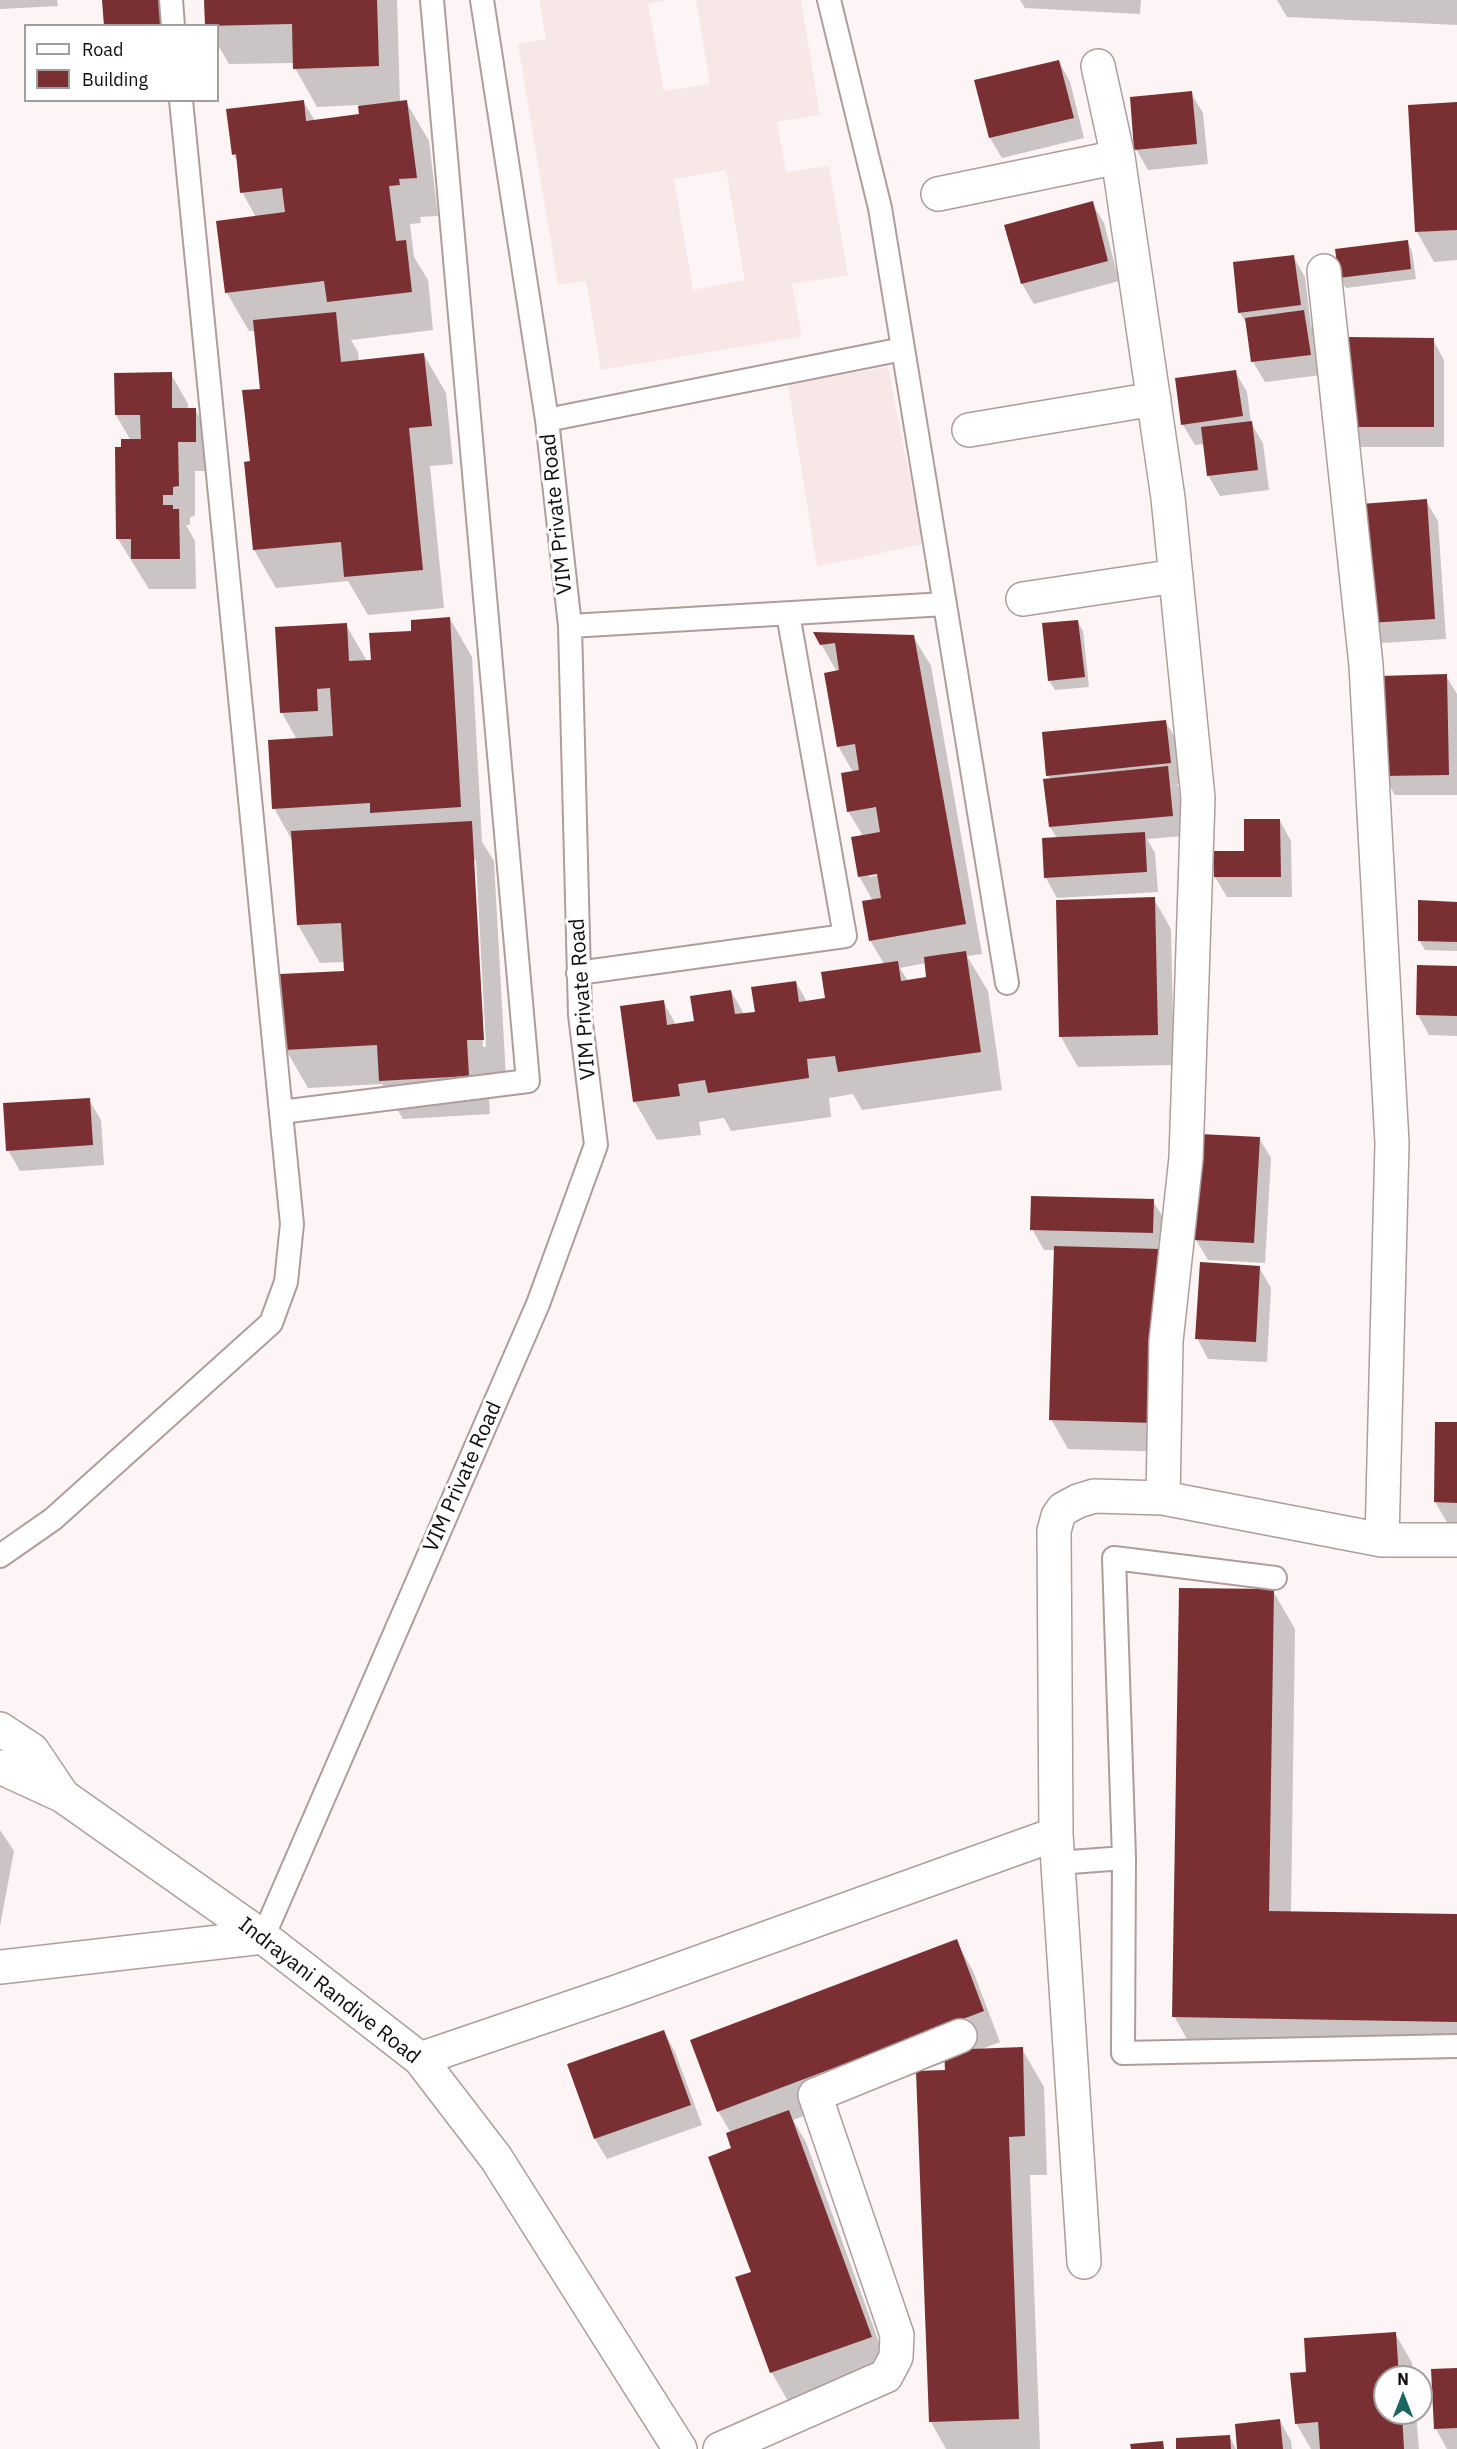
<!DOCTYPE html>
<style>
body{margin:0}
#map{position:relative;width:1457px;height:2449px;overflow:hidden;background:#fdf5f5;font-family:"IBM Plex Sans",sans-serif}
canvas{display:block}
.legend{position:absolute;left:24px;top:24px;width:195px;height:78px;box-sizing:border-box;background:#fff;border:2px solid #a09e9e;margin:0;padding:8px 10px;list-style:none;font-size:18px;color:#120c0c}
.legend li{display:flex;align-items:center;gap:12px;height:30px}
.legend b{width:30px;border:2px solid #a09e9e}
.north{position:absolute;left:1373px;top:2365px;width:60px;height:60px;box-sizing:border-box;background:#fff;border:2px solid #a09e9e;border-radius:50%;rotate:0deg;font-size:16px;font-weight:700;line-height:24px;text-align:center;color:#120c0c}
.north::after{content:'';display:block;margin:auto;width:21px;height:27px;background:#1a655e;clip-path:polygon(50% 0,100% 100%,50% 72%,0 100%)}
</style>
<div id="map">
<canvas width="1457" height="2449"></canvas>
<ul class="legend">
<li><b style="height:8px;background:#fff"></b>Road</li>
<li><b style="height:16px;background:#7a2f32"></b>Building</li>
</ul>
<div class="north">N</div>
</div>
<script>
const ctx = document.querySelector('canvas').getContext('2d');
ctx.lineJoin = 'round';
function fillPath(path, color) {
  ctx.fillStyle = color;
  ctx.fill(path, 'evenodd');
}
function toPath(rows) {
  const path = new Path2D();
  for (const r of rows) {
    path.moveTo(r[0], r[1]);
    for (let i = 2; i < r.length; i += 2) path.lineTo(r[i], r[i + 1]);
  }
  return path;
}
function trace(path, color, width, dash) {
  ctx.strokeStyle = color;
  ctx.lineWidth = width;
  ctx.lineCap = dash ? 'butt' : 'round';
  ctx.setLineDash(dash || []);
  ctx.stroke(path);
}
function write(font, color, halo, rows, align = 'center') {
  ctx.font = font + ' "IBM Plex Sans",sans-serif';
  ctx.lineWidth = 6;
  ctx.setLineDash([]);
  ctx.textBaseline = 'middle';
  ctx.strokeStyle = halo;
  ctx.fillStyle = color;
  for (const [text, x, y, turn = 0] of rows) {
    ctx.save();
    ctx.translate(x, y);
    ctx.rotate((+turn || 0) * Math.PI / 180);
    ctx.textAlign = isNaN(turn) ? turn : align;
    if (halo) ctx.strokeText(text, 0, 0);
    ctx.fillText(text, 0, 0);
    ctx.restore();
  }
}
fillPath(toPath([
 [539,0,668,0,648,4,664,91,710,84,696,0,801,0,820,115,777,122,786,172,829,166,848,275,792,284,802,337,601,370,586,281,558,285,518,44,546,39],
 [726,170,745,280,693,290,674,179],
 [888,367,923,544,817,567,788,384]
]), '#f7e7e7');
fillPath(toPath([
 [0,0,57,0,58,6,0,9],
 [206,0,397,0,400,103,406,102,429,141,438,216,420,217,421,223,410,224,414,257,428,280,433,330,351,340,358,352,359,361,424,355,446,393,453,464,430,466,444,608,368,615,348,581,276,588,254,550,251,463,261,390,255,331,249,331,227,293,218,222,256,217,242,192,239,164,233,154,303,101,315,121,360,115,359,105,317,107,295,68,294,63,229,64,218,45,218,26],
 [1020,0,1141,0,1140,14,1025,8],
 [1277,0,1457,0,1457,25,1287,17],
 [1059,61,1070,82,1084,138,1002,158,990,138],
 [1191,93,1203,113,1208,164,1148,170,1136,149],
 [1457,103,1457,260,1434,262,1417,232],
 [1092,203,1104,223,1119,281,1034,304,1022,284,1006,226],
 [1407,241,1412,251,1416,279,1346,288,1340,278],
 [1293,256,1305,277,1311,326,1315,332,1321,375,1265,382,1253,362,1248,326,1240,313],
 [1433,340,1444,360,1444,447,1361,447,1349,426],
 [1235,371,1247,392,1251,423,1263,443,1269,490,1220,496,1208,475,1204,444,1195,445,1183,425],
 [171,374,188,404,188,409,195,409,212,439,212,471,195,471,195,516,190,517,190,525,186,525,195,541,196,589,149,589,118,539,123,449,131,441,116,415],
 [1426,501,1438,521,1446,639,1382,643,1370,623],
 [450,619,472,657,482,842,494,861,506,1078,488,1079,490,1114,403,1119,382,1084,308,1088,286,1050,346,972,345,962,320,963,298,925,293,842,274,808,297,740,282,713,277,629,346,625,367,661,373,661,413,632],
 [473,860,476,860,486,1047,483,1047],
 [1077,621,1083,631,1089,687,1055,690,1049,680],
 [815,633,913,636,931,666,982,954,967,956,988,991,1002,1090,862,1110,853,1094,829,1098,831,1117,731,1131,724,1118,699,1122,701,1135,657,1140,635,1102,621,1007,663,1001,676,1025,696,1022,731,991,744,1014,756,1013,796,982,807,1002,826,999,884,964,870,940,873,901,859,876,863,836,848,811,853,772,838,746,837,672],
 [869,874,884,874,869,877],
 [926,963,928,978,908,981,900,968],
 [1446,676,1457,694,1457,795,1395,795,1383,775],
 [1165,721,1177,741,1181,784,1177,784,1179,788,1184,836,1147,839,1155,853,1158,892,1057,898,1046,878,1044,839,1057,838,1050,827,1050,779,1048,775],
 [1280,821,1291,841,1292,897,1227,897,1215,877,1246,853],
 [1154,899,1171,929,1174,1065,1078,1067,1061,1037,1057,902],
 [1457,903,1457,951,1425,950,1419,940],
 [1418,967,1457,968,1457,1036,1429,1035,1418,1015],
 [89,1100,101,1120,104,1165,20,1171,8,1150],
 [1259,1138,1271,1158,1265,1263,1208,1260,1196,1240],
 [1153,1201,1165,1221,1172,1452,1068,1449,1051,1419,1055,1250,1044,1250,1032,1229],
 [1259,1267,1271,1288,1267,1362,1208,1359,1197,1338],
 [1457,1424,1457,1522,1447,1522,1435,1502],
 [1273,1591,1295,1629,1291,1913,1457,1916,1457,2059,1196,2055,1174,2016],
 [0,1830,14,1851,0,1926],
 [956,1941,973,1971,1000,2042,979,2050,1022,2049,1044,2087,1047,2175,1030,2175,1040,2449,946,2449,931,2422,918,2073,793,2120,806,2142,888,2367,789,2403,772,2373,737,2278,753,2273,731,2133,718,2111,692,2041],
 [946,2062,946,2072,919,2072],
 [664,2031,675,2052,702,2125,607,2159,595,2139,569,2065],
 [1395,2333,1412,2363,1413,2377,1385,2377,1385,2413,1416,2413,1419,2449,1311,2449,1296,2423,1308,2374],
 [1457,2370,1457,2449,1447,2449,1436,2429],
 [1280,2421,1291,2441,1292,2449,1239,2449],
 [1229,2436,1236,2449,1178,2449]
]), '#0003');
fillPath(toPath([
 [102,0,161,0,162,26,104,26],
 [204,0,377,0,379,66,293,69,292,24,205,26],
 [1059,60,1074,118,989,138,974,80],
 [1192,91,1197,144,1134,150,1130,97],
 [304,100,306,121,359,114,358,106,407,100,417,178,399,179,400,185,389,186,396,241,406,240,412,292,327,302,324,281,225,293,216,221,285,212,282,188,240,193,236,154,232,155,226,109],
 [1457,102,1457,230,1415,232,1408,105],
 [1093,201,1108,261,1021,284,1004,225],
 [1408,240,1411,269,1339,278,1335,249],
 [1294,255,1301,305,1238,313,1233,262],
 [1304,310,1311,355,1251,362,1245,318],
 [336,312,341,362,424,353,432,426,409,428,423,570,344,577,341,542,253,550,244,462,250,461,242,390,260,389,253,320],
 [1348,337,1434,338,1434,427,1348,427],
 [1236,370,1243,416,1181,425,1175,378],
 [172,372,172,408,196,408,196,442,178,442,179,486,173,487,173,495,163,495,163,505,173,505,173,509,179,509,180,559,131,559,131,539,116,539,115,447,121,447,121,439,141,439,140,415,115,415,114,373],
 [1252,421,1258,470,1207,476,1201,427],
 [1427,499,1435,619,1368,623,1361,504],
 [450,617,461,807,370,813,370,803,272,809,268,740,333,736,330,688,317,689,318,711,280,713,275,627,347,623,349,661,371,660,369,633,411,631,411,620],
 [1078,620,1085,677,1048,681,1042,623],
 [813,632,914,635,966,924,869,941,862,901,881,898,877,874,858,877,851,837,880,832,876,807,847,812,841,773,859,770,855,744,837,747,824,673,839,670,835,643,820,645],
 [1447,674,1449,775,1381,776,1380,676],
 [1166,720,1171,763,1046,776,1042,732],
 [1168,766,1173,816,1049,827,1043,779],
 [1244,819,1280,819,1281,877,1214,877,1213,851,1244,851],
 [472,821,484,1040,467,1040,469,1076,379,1081,377,1045,284,1050,280,974,344,971,341,923,297,925,291,831],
 [1145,832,1147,872,1044,878,1042,838],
 [1155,897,1158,1035,1059,1037,1056,900],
 [1418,900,1457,902,1457,942,1418,941],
 [966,951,981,1052,838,1072,835,1056,807,1059,809,1078,708,1093,705,1080,678,1084,680,1096,633,1102,620,1006,664,1000,667,1025,694,1021,690,996,731,990,735,1014,755,1012,751,987,796,981,799,1002,825,998,821,972,898,961,901,981,926,977,924,957],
 [1417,965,1457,966,1457,1016,1416,1015],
 [90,1098,93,1145,6,1151,3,1103],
 [1200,1134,1260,1137,1254,1243,1194,1240],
 [1031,1196,1154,1199,1153,1233,1030,1230],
 [1054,1246,1160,1249,1155,1423,1049,1420],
 [1200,1262,1260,1266,1256,1342,1195,1339],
 [1435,1422,1457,1422,1457,1503,1434,1502],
 [1179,1588,1274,1589,1269,1911,1457,1914,1457,2022,1172,2017],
 [957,1939,984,2011,717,2112,690,2040],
 [664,2030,691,2105,594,2139,567,2064],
 [1023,2047,1025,2136,1009,2137,1019,2419,929,2422,916,2071,945,2070,944,2050],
 [789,2110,872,2337,770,2373,735,2277,751,2272,708,2157,731,2148,726,2133],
 [1396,2332,1399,2377,1385,2377,1385,2413,1402,2413,1404,2449,1320,2449,1318,2422,1295,2424,1290,2373,1306,2372,1304,2338],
 [1457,2368,1457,2428,1434,2429,1431,2369],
 [1280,2419,1283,2449,1237,2449,1235,2424],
 [1230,2435,1231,2449,1176,2449,1176,2438],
 [1163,2441,1164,2449,1131,2449,1130,2444]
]), '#7a2f32');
const lane = toPath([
 [171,0,173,26],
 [829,0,880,208,1007,983],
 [547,420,903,349],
 [570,626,945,604],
 [578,973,845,936,788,614],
 [281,1112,528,1081,432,0],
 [0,1556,53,1519,271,1323,286,1282,292,1224,181,100],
 [1124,1858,1114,1558,1275,1578],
 [1057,1863,1124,1858,1123,2053,1457,2046],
 [263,1937,538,1304,596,1145,580,1015,570,626,547,420,482,0]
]);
const street = toPath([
 [1098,66,1118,157,1168,498,1198,798,1186,1158,1166,1341,1163,1498,1382,1540,1457,1540],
 [938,194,1118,157],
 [1324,271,1366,665,1392,1143,1382,1540],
 [969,430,1154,399],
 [1023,599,1176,576],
 [1056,1834,1084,2262],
 [420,2059,619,1991,1056,1834,1054,1531,1058,1516,1063,1509,1078,1501,1094,1496,1163,1498],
 [720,2449,886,2376,896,2357,897,2335,815,2095,960,2036]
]);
const secondary = toPath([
 [0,1729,32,1750,63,1796],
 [0,1767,63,1796,263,1937,420,2059,496,2158,680,2449],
 [0,1967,263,1937]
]);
trace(lane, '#ae9d9c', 26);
trace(street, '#ae9d9c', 36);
trace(secondary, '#ae9d9c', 36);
trace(lane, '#fff', 22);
trace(street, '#fff', 33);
trace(secondary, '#fff', 33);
write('21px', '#120c0c', '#fff', [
 ["VIM Private Road",557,514,-96],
 ["VIM Private Road",583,999,-94],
 ["VIM Private Road",463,1477,-66],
 ["Indrayani Randive Road",329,1991,38]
]);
</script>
